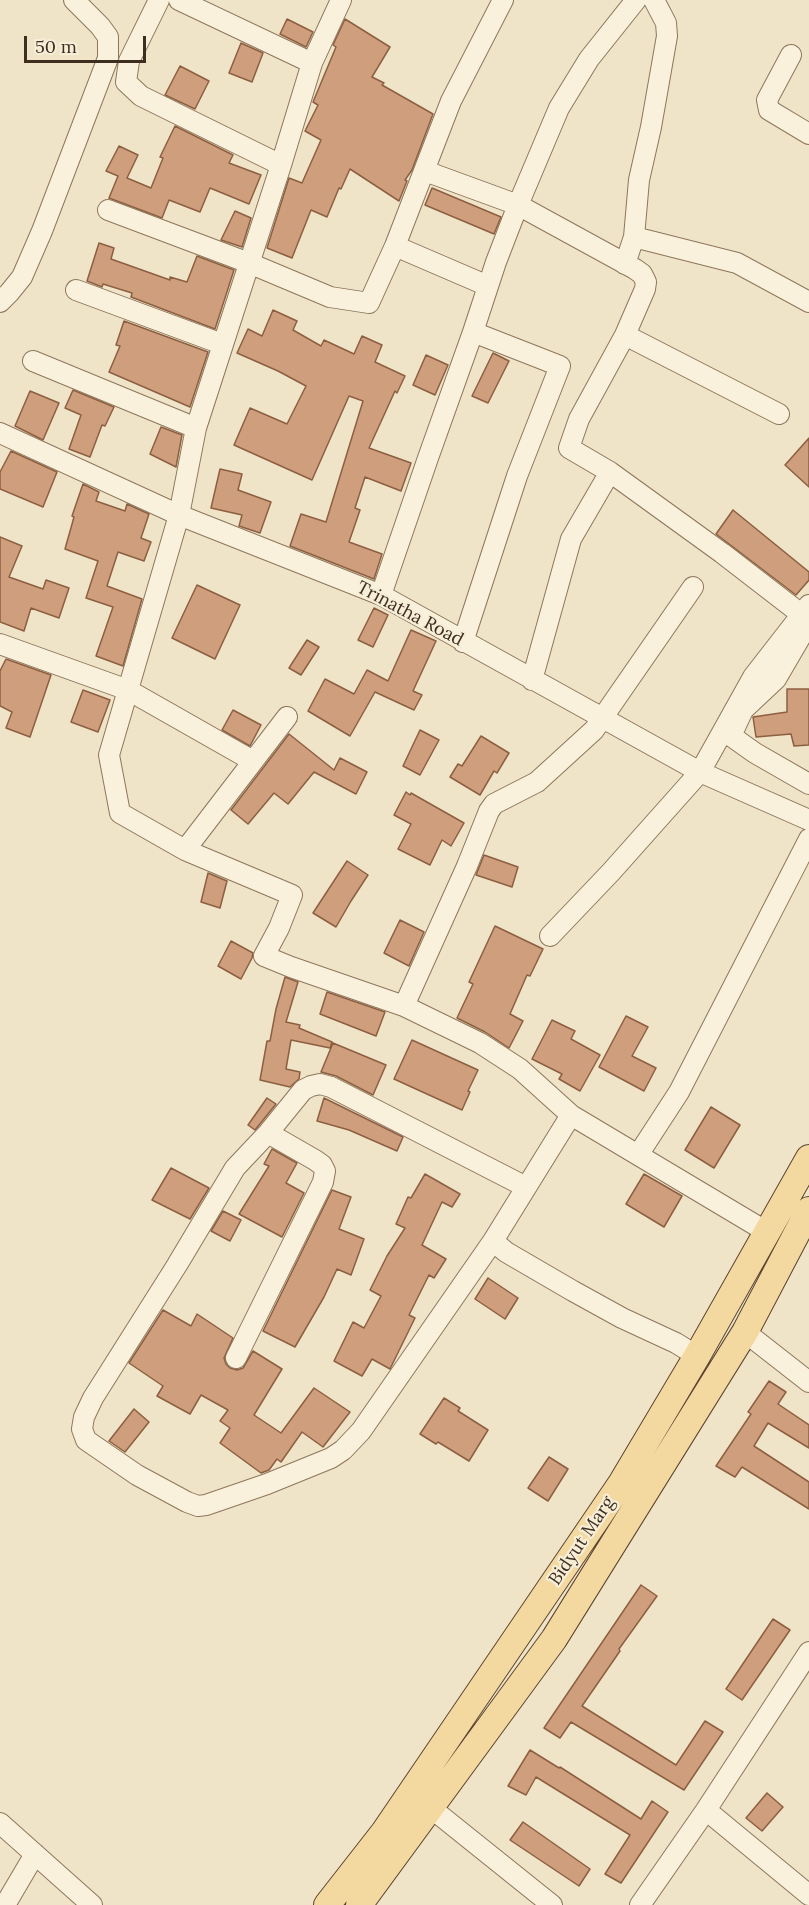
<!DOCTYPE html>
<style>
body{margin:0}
#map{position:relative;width:809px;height:1905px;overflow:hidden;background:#f0e4c8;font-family:Lora,serif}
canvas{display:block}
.scale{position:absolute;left:24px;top:36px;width:122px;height:27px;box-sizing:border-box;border:3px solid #3d2e20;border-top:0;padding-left:8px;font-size:18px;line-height:21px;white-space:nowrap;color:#3d2e20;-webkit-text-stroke:4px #f7eed8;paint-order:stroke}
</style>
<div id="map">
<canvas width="809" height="1905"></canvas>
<div class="scale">50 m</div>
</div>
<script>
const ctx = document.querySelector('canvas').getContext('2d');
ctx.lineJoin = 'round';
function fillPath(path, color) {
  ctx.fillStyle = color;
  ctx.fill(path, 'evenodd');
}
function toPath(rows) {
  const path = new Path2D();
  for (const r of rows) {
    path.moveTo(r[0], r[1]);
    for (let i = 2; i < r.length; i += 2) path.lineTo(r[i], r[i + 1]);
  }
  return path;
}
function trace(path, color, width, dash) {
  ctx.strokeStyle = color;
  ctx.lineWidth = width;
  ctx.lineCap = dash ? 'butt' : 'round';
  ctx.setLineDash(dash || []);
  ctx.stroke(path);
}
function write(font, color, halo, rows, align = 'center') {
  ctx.font = font + ' Lora,serif';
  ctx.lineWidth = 4.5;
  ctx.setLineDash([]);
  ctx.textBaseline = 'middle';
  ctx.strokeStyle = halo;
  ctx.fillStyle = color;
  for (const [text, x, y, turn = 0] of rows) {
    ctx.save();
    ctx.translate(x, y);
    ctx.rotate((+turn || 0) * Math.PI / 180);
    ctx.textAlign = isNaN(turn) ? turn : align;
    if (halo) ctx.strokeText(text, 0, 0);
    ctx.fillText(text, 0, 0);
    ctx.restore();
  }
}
const building = toPath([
 [287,19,313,32,306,47,280,34,287,19],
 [345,19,390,47,372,77,384,83,382,85,433,114,412,170,405,180,407,181,399,201,350,169,341,189,339,188,327,217,311,210,292,258,267,248,289,178,302,183,321,140,305,131,318,105,313,102,336,47,333,45,345,19],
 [241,43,263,53,252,82,229,73,241,43],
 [180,66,209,81,195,109,165,95,180,66],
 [175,126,233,155,229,163,261,175,249,204,210,188,200,212,169,200,162,218,109,198,118,176,106,171,119,146,138,155,127,178,151,188,163,158,160,157,175,126],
 [432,188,501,217,494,234,425,205,432,188],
 [235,211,251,218,242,247,221,240,235,211],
 [99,243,114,248,111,259,170,280,170,277,187,282,197,256,234,270,215,329,131,297,132,293,103,284,102,287,87,281,99,243],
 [273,310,297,321,293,330,321,346,324,340,354,354,362,336,382,345,375,362,405,376,397,393,395,391,369,448,411,463,401,491,365,477,355,508,360,510,349,542,382,554,374,579,290,546,301,514,326,522,363,401,349,396,312,480,234,445,250,408,287,424,306,386,278,371,237,353,248,329,262,336,273,310],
 [124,321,208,352,190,407,109,372,120,346,116,345,124,321],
 [493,353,509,361,488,403,472,396,493,353],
 [426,355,448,365,435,395,413,385,426,355],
 [73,390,114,407,105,426,102,425,90,457,69,449,81,415,65,408,73,390],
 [30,391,59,403,43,440,15,426,30,391],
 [161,427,182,435,176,467,150,454,161,427],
 [809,438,809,487,785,465,809,438],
 [11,451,57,472,43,507,0,489,0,472,11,451],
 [220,469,242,474,238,490,271,502,260,533,239,526,242,515,211,508,220,469],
 [83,484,99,492,96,501,125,511,127,504,149,514,141,538,151,542,144,561,118,552,107,586,142,599,123,666,96,656,113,607,86,598,98,561,65,549,74,517,72,516,83,484],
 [733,510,809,572,809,580,796,595,716,534,733,510],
 [0,537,22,546,9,577,43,589,46,580,69,588,59,618,31,608,24,631,0,622,0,537],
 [197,585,240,605,215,659,172,638,197,585],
 [374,608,388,615,373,647,358,640,374,608],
 [411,630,436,641,413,691,422,695,414,710,375,692,350,736,308,711,325,679,354,694,367,670,388,681,411,630],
 [307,640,319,647,301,675,289,668,307,640],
 [6,659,51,675,30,737,6,728,12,712,0,706,0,671,6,659],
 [787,689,809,689,809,745,794,746,791,734,756,737,753,717,787,712,787,689],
 [83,690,110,700,98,732,71,722,83,690],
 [233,710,261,725,250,746,222,730,233,710],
 [420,730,439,740,420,775,403,766,420,730],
 [289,734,334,770,340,758,367,772,356,794,314,772,288,804,274,793,248,824,231,810,289,734],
 [481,736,509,753,497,773,494,771,480,795,450,777,458,764,462,766,481,736],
 [406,792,410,795,411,793,464,823,451,846,442,840,430,865,398,849,411,824,394,815,406,792],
 [484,855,518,867,512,887,476,875,484,855],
 [347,861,368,875,351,901,336,927,313,913,347,861],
 [208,873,227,881,220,908,201,902,208,873],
 [400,920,424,932,409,966,384,953,400,920],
 [495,926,543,949,530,976,527,975,510,1014,523,1021,509,1048,485,1032,457,1018,473,984,469,982,495,926],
 [231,941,253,953,252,958,241,979,218,966,231,941],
 [285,977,298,982,286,1022,300,1025,299,1028,332,1042,330,1048,291,1040,286,1069,300,1072,299,1079,290,1087,260,1080,267,1041,270,1041,276,1009,285,977],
 [327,992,385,1012,376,1036,320,1014,327,992],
 [626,1016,648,1027,632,1056,656,1068,644,1091,599,1067,626,1016],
 [552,1020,575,1031,571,1039,600,1055,580,1091,559,1079,562,1074,532,1059,552,1020],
 [412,1040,478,1070,468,1091,470,1092,462,1110,394,1079,412,1040],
 [333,1043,386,1065,373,1095,336,1076,321,1072,333,1043],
 [267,1098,276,1104,255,1130,248,1125,267,1098],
 [324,1098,403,1137,397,1151,349,1130,317,1121,324,1098],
 [711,1107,740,1125,714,1168,685,1150,711,1107],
 [272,1149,297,1163,286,1183,304,1193,282,1237,239,1214,269,1166,264,1164,272,1149],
 [171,1168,209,1188,190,1219,152,1200,171,1168],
 [425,1174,460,1194,452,1207,442,1202,422,1245,446,1259,434,1278,429,1275,409,1315,415,1318,390,1369,372,1359,362,1376,334,1361,353,1322,364,1328,381,1296,370,1290,387,1256,405,1228,396,1224,408,1197,411,1198,425,1174],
 [644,1174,682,1196,664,1227,626,1204,644,1174],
 [332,1190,351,1197,339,1229,364,1239,351,1275,337,1269,324,1297,295,1347,263,1331,332,1190],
 [223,1211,241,1220,230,1241,211,1231,223,1211],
 [488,1278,518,1298,505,1319,475,1299,488,1278],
 [163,1310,191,1326,197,1314,233,1338,224,1358,226,1364,230,1368,237,1370,243,1368,253,1351,282,1369,254,1415,281,1433,314,1388,350,1412,323,1447,302,1432,281,1462,277,1459,269,1470,261,1473,220,1443,230,1428,220,1421,228,1410,201,1395,190,1414,157,1396,163,1386,129,1363,163,1310],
 [769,1381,786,1392,778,1404,809,1425,809,1448,768,1423,754,1446,809,1482,809,1509,742,1467,735,1477,716,1466,751,1414,748,1412,769,1381],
 [444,1398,460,1408,458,1411,488,1430,469,1461,438,1442,436,1444,420,1434,444,1398],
 [134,1409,149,1422,125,1452,109,1441,134,1409],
 [549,1457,568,1469,548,1501,528,1488,549,1457],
 [641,1585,657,1596,619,1649,620,1651,582,1706,676,1765,705,1721,723,1732,684,1790,571,1722,560,1738,544,1728,641,1585],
 [773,1619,790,1630,742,1700,726,1689,773,1619],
 [530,1750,559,1768,560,1767,641,1819,652,1801,668,1812,621,1883,605,1874,630,1835,536,1777,526,1795,508,1786,530,1750],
 [767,1793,783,1807,762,1831,746,1818,767,1793],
 [523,1822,590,1869,579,1886,510,1840,523,1822]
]);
fillPath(building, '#cf9f7d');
trace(building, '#8d5f41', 1.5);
const minor = toPath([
 [159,0,129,61,126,82,141,96,281,165],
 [179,0,312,63,281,165,196,428,179,515,109,755,120,813,185,850,292,895,279,928,264,956,291,967,404,1006,480,1043,520,1069,571,1115,638,1155],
 [791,55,767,100,769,110,809,134],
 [312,63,341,0],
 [425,171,518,205,635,269,642,274,646,282,645,289,625,335,579,419,569,448,610,472,571,539,532,680],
 [108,210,249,263,330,297,369,303,395,246,488,286],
 [634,237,737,263,809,302],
 [395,246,451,101,503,0],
 [625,264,634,237,639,180,651,127,667,36,666,23,654,0],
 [76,290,222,344],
 [0,302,9,293,22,277,42,231,108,58,108,37,100,26,74,0],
 [625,335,779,414],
 [33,361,196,428],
 [0,433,179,515,381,595,700,772,809,820],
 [610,472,722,553,801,614],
 [381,595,428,458,473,332],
 [809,626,801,636,776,679,743,710,731,736,755,753,809,784],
 [463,642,517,476,560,366,473,332,496,262,518,205,559,108,589,59,636,0],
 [0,644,128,690,253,761],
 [185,850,287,717],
 [550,936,611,872,700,772,753,677,809,605],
 [404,1006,467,866,489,811,494,804,537,782,594,730,693,587],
 [571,1115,493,1241,506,1252,573,1291,622,1318,676,1343,697,1356],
 [767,1232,638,1155,679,1092,809,839],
 [493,1241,361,1431,343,1450,331,1458,267,1484,206,1505,198,1506,187,1502,137,1475,86,1440,82,1429,84,1417,93,1398,177,1265,235,1168,268,1133,303,1090,311,1086,320,1084,331,1087,526,1187],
 [745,1332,809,1382],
 [236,1358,323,1182,325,1171,322,1165,315,1160,268,1133],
 [431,1808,552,1905],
 [706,1810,809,1895],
 [0,1823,92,1905],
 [5,1905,35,1854],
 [640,1905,706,1810,809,1652]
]);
const major = toPath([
 [327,1905,384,1832,622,1482,697,1356,809,1158],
 [359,1905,554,1639,745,1332,809,1210]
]);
trace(minor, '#8d765c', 22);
trace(major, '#5b4430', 28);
trace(minor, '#faf1dc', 20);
trace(major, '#f3d9a0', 26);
write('18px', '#3d2e20', '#f7eed8', [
 ["Trinatha Road",410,614,28],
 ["Bidyut Marg",582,1541,-56]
]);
</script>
